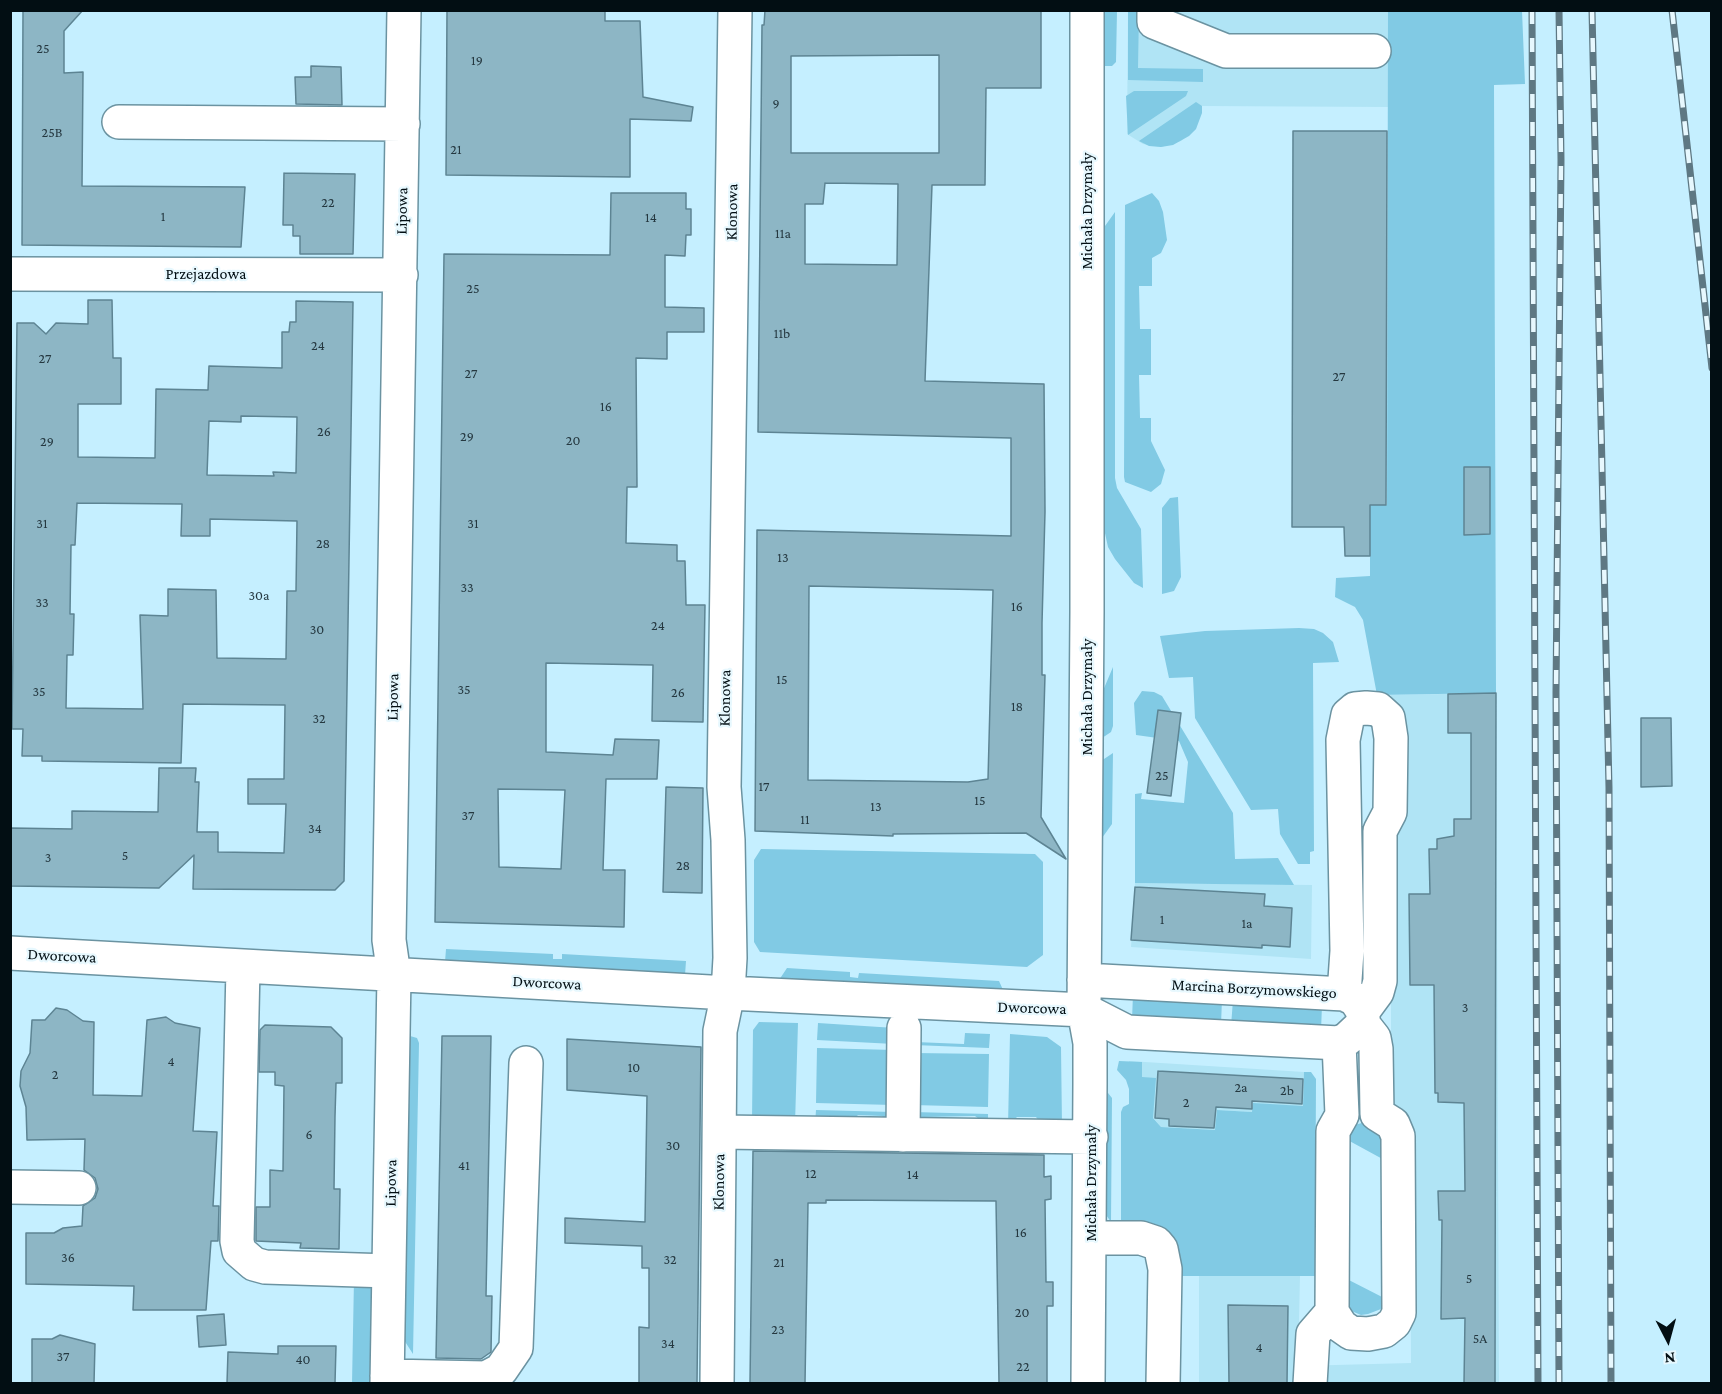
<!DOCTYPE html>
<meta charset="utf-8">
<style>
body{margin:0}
#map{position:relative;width:1722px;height:1394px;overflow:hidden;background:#c5efff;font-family:"Crimson Pro",serif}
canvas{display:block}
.frame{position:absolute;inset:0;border:12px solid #020e13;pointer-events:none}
.north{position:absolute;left:1638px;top:1310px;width:60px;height:60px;-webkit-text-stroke:4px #e7f8fe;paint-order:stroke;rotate:174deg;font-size:16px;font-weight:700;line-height:24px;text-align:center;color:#020e13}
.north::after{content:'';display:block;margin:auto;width:21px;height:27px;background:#020e13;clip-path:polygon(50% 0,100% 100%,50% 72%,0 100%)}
</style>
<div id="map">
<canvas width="1722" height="1394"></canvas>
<div class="frame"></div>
<div class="north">N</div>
</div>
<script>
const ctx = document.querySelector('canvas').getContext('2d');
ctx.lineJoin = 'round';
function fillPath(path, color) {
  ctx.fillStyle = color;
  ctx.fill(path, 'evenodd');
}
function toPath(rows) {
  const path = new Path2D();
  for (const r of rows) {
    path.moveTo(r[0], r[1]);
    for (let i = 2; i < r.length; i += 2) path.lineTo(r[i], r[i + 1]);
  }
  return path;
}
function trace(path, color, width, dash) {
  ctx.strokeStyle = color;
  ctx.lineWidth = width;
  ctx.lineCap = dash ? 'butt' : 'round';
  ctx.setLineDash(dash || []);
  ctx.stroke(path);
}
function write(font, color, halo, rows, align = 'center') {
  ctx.font = font + ' "Crimson Pro",serif';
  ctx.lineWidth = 4.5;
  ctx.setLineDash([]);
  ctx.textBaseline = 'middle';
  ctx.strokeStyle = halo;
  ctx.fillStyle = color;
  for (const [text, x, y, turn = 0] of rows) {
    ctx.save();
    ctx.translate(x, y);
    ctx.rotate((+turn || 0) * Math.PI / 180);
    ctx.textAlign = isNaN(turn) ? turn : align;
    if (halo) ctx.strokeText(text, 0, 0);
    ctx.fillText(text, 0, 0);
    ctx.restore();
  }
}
fillPath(toPath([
 [1128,11,1388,11,1388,107,1202,106,1196,129,1181,141,1161,147,1143,144,1127,134],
 [1496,693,1499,1383,1199,1384,1199,1276,1300,1276,1298,1366,1411,1363,1410,1119,1391,1110,1391,695],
 [1135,883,1312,885,1311,959,1131,947],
 [1129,1061,1304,1072,1303,1115,1217,1110,1216,1130,1161,1127,1129,1089]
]), '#b0e4f5');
fillPath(toPath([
 [1104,11,1117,11,1116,62,1112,66,1104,66],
 [1128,11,1139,11,1138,68,1203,69,1203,82,1128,80],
 [1388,11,1522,11,1525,84,1494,85,1496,693,1377,695,1363,620,1355,607,1335,597,1336,578,1370,576,1370,505,1387,505],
 [1134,91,1188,91,1186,96,1128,135,1126,96],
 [1196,102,1202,106,1202,113,1196,129,1189,136,1173,145,1161,147,1149,146,1139,141],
 [1152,193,1159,201,1163,212,1167,240,1161,253,1152,258,1152,286,1139,286,1140,329,1151,329,1151,375,1139,375,1140,418,1151,418,1151,441,1165,470,1161,484,1151,492,1125,482,1124,477,1125,205],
 [1115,212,1115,478,1117,488,1141,529,1143,588,1134,583,1115,559,1108,547,1103,524,1103,234,1105,226],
 [1178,497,1181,577,1174,591,1162,594,1162,508,1170,498],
 [1299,628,1314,629,1323,633,1333,642,1339,662,1313,663,1314,851,1310,852,1310,864,1298,864,1280,834,1278,809,1251,810,1195,718,1193,677,1169,678,1160,636,1205,631],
 [1113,667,1113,726,1111,732,1102,738,1102,693],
 [1142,691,1154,692,1162,696,1233,813,1235,859,1278,858,1294,885,1135,883,1135,794,1142,793,1141,799,1184,803,1188,762,1179,741,1136,735,1134,703],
 [1113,753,1112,824,1102,838,1101,761],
 [761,849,1035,854,1043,862,1043,955,1027,967,760,952,754,942,754,860],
 [446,949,553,954,553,959,562,959,562,954,686,961,685,975,445,962],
 [787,968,850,972,850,977,858,978,859,973,999,981,1004,992,779,980],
 [1133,994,1222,999,1221,1025,1132,1020],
 [1233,1000,1322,1005,1321,1031,1231,1026],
 [759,1022,798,1023,795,1124,792,1124,786,1116,760,1115,757,1121,752,1121,753,1030],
 [818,1023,895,1028,894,1044,817,1040],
 [965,1033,990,1034,989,1048,914,1045,915,1042,964,1044],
 [1010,1034,1047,1037,1061,1047,1062,1126,1043,1126,1036,1117,1017,1117,1008,1126],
 [410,1036,417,1038,419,1043,413,1354,404,1340],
 [817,1048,894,1050,893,1105,816,1103],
 [915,1053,989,1054,988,1107,913,1105],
 [1119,1061,1142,1062,1142,1077,1156,1078,1153,1118,1161,1127,1215,1130,1217,1110,1252,1112,1253,1103,1303,1106,1304,1072,1311,1072,1316,1079,1315,1276,1176,1276,1121,1226,1121,1112,1123,1107,1129,1104,1129,1089,1126,1080,1117,1070],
 [1108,1093,1112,1098,1111,1222,1104,1212,1102,1094],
 [816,1110,893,1112,891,1125,882,1116,858,1115,848,1125,815,1124],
 [913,1112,988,1114,988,1126,975,1116,925,1117,918,1125],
 [1362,1123,1380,1128,1388,1162,1344,1138,1354,1125],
 [1343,1277,1386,1299,1386,1304,1381,1309,1368,1314,1361,1315,1349,1310,1346,1305],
 [354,1279,363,1280,374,1288,371,1383,352,1384]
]), '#81cae4');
const building = toPath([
 [23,10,83,10,64,31,64,73,83,72,82,186,245,187,241,247,22,245,23,10],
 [447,10,605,10,605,21,640,21,643,97,693,107,691,121,630,119,630,177,446,175,447,10],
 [765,10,1041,10,1041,88,986,88,985,185,932,185,925,381,1044,384,1045,512,1042,623,1042,675,1045,675,1041,817,1066,859,1026,833,893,834,893,836,755,831,757,530,1011,536,1011,438,758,432,762,25,764,25,765,10],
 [939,55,939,153,791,153,791,56,939,55],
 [825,183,898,184,897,265,805,264,805,204,823,204,825,183],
 [809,586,993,590,988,779,968,782,808,780,809,586],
 [311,66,341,67,342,105,296,104,295,77,311,77,311,66],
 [1293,131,1387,131,1386,505,1370,505,1370,556,1345,556,1344,527,1292,527,1293,131],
 [284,173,355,174,353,254,300,254,300,236,293,236,293,225,283,225,284,173],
 [611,193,686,193,686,209,691,209,691,235,686,235,685,256,665,255,665,307,704,308,704,332,667,332,667,359,636,358,637,487,627,487,626,543,677,545,677,561,685,561,686,605,705,605,703,722,652,721,653,665,546,663,546,752,613,755,615,739,659,740,657,779,606,779,603,870,625,870,624,927,435,922,444,254,610,255,611,193],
 [498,789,565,790,561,869,499,867,498,789],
 [88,300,112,300,113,358,121,358,121,404,78,404,78,457,155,458,156,389,208,390,209,366,282,368,282,332,289,332,290,322,296,322,296,301,353,302,344,881,335,890,193,889,194,855,159,888,11,886,11,828,72,829,72,811,158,812,159,768,196,768,195,782,199,782,197,832,218,832,218,852,284,853,286,804,248,804,248,779,284,779,285,705,183,704,181,763,42,761,42,756,22,756,23,729,12,729,17,323,34,323,46,334,56,323,88,324,88,300],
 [241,416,297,417,296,473,273,472,274,476,207,475,209,421,241,422,241,416],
 [77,503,182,504,181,536,210,536,210,519,297,521,296,591,287,591,286,659,217,658,216,590,168,589,168,616,140,615,143,709,66,708,67,655,73,655,74,614,70,614,71,545,75,545,77,503],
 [1464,467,1490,467,1490,534,1464,535,1464,467],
 [1496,693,1495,1383,1464,1383,1465,1318,1441,1319,1442,1220,1439,1220,1438,1191,1465,1191,1464,1103,1438,1102,1438,1093,1435,1093,1434,985,1410,985,1409,894,1430,894,1429,849,1437,849,1437,839,1454,836,1454,819,1471,819,1471,733,1448,733,1448,694,1496,693],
 [1158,710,1181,713,1171,796,1147,793,1158,710],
 [1641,718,1671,718,1672,786,1641,787,1641,718],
 [666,787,703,788,702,893,663,892,666,787],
 [1135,887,1265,894,1264,906,1292,908,1290,947,1262,945,1262,948,1131,940,1135,887],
 [56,1008,67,1010,83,1021,94,1022,93,1095,142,1096,147,1020,166,1017,175,1023,200,1028,193,1131,217,1132,213,1206,219,1206,218,1241,211,1241,206,1310,133,1310,134,1286,26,1284,26,1233,54,1233,63,1228,82,1226,83,1206,95,1198,98,1189,95,1178,84,1170,85,1139,27,1140,26,1107,20,1086,21,1071,30,1053,32,1020,45,1020,56,1008],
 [265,1025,331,1027,342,1038,342,1083,336,1083,335,1116,334,1189,340,1189,339,1249,300,1248,301,1243,256,1241,256,1207,270,1207,270,1170,283,1171,284,1086,275,1085,275,1072,259,1072,260,1030,265,1025],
 [442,1036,491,1036,486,1296,492,1296,491,1352,481,1359,436,1358,442,1036],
 [567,1039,701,1047,697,1383,639,1383,639,1327,649,1328,649,1268,642,1268,642,1246,565,1243,565,1218,645,1222,647,1096,567,1090,567,1039],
 [1158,1071,1303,1079,1302,1104,1252,1101,1252,1109,1216,1107,1214,1128,1169,1126,1169,1119,1155,1118,1158,1071],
 [753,1151,1044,1155,1044,1177,1051,1176,1051,1199,1045,1200,1046,1282,1053,1282,1053,1306,1047,1306,1047,1383,999,1383,996,1201,826,1200,826,1203,808,1203,805,1383,750,1383,753,1151],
 [1228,1305,1288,1306,1287,1383,1229,1383,1228,1305],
 [224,1314,226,1345,199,1347,197,1316,224,1314],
 [60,1335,95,1344,94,1383,32,1383,32,1339,52,1339,60,1335],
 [278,1346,336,1346,335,1383,227,1383,228,1352,278,1354,278,1346]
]);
fillPath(building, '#8db6c5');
trace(building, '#5d8493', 1.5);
const minor = toPath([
 [1087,10,1087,612,1084,1010,1090,1043,1090,1084,1088,1384],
 [1154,10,1154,22,1226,51,1374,51],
 [119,122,403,124],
 [10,274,401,275],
 [10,953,728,993,1084,1010],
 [243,967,237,1241,239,1251,254,1264,265,1267,389,1271],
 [1344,994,1347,951,1343,740,1348,715,1355,709,1366,708,1378,709,1388,718,1391,738,1390,812,1380,831,1380,981,1377,992,1363,1011],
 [1084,1010,1127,1032,1339,1043,1347,1039,1363,1024,1363,1011,1355,999,1344,994,1084,980],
 [1339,1043,1342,1115,1333,1131,1332,1312,1341,1326,1351,1333,1368,1334,1384,1331,1394,1323,1399,1313,1398,1136,1393,1124,1377,1114,1376,1049,1374,1038,1363,1024],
 [720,1132,1091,1137],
 [903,1135,904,1028],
 [10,1187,79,1188],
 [1091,1238,1141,1238,1156,1243,1161,1249,1165,1269,1163,1384],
 [387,1376,486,1378,501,1370,516,1348,526,1063],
 [387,1384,394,975,389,940,404,10],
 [717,1384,720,1031,728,993,730,958,728,840,724,787,735,10],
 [1310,1384,1313,1334,1332,1312]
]);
trace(minor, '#6b93a1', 36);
trace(minor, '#fff', 33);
const rail = toPath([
 [1532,10,1538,1384],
 [1592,10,1609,788,1611,1384],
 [1672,10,1712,368],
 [1559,1384,1556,692,1561,160,1559,10]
]);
trace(rail, '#5e7883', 7);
trace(rail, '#e7f8fe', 4.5, [14]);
write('14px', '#253840', null, [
 ["25",43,49],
 ["19",477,61],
 ["9",776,104],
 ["25B",52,133],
 ["21",456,150],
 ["22",328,203],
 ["1",163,217],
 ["14",651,218],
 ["11a",783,234],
 ["25",473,289],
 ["11b",782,334],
 ["24",318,346],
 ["27",45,359],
 ["27",471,374],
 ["27",1339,377],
 ["16",606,407],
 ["26",324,432],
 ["29",467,437],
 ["20",573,441],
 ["29",47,442],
 ["31",42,524],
 ["31",473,524],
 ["28",323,544],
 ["13",783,558],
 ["33",467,588],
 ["30a",259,596],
 ["33",42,603],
 ["16",1017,607],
 ["24",658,626],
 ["30",317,630],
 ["15",782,680],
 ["35",464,690],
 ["35",39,692],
 ["26",678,693],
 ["18",1017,707],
 ["32",319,719],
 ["25",1162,776],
 ["17",764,787],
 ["15",980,801],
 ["13",876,807],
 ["37",468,816],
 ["11",805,820],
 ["34",315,829],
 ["5",125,856],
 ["3",48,858],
 ["28",683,866],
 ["1",1162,920],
 ["1a",1247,924],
 ["3",1465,1008],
 ["4",171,1062],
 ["10",634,1068],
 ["2",55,1075],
 ["2a",1241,1088],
 ["2b",1287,1091],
 ["2",1186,1103],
 ["6",309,1135],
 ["30",673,1146],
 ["41",464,1166],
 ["12",811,1174],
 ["14",913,1175],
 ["16",1021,1233],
 ["36",68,1258],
 ["32",670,1260],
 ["21",779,1263],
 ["5",1469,1279],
 ["20",1022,1313],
 ["23",778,1330],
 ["5A",1480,1339],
 ["34",668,1344],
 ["4",1259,1348],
 ["37",63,1357],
 ["40",303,1360],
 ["22",1023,1367]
]);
write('16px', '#020e13', '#e7f8fe', [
 ["Lipowa",402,211,-89],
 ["Michała Drzymały",1087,211,-90],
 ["Klonowa",732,212,-89],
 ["Przejazdowa",206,274],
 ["Lipowa",393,697,-89],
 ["Michała Drzymały",1087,697,-90],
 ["Klonowa",725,698,-89],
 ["Dworcowa",62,956,3],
 ["Dworcowa",547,983,3],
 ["Marcina Borzymowskiego",1254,989,3],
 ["Dworcowa",1032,1008,2],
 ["Klonowa",719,1182,-89],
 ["Lipowa",391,1183,-89],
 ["Michała Drzymały",1091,1183,-90]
]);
</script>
